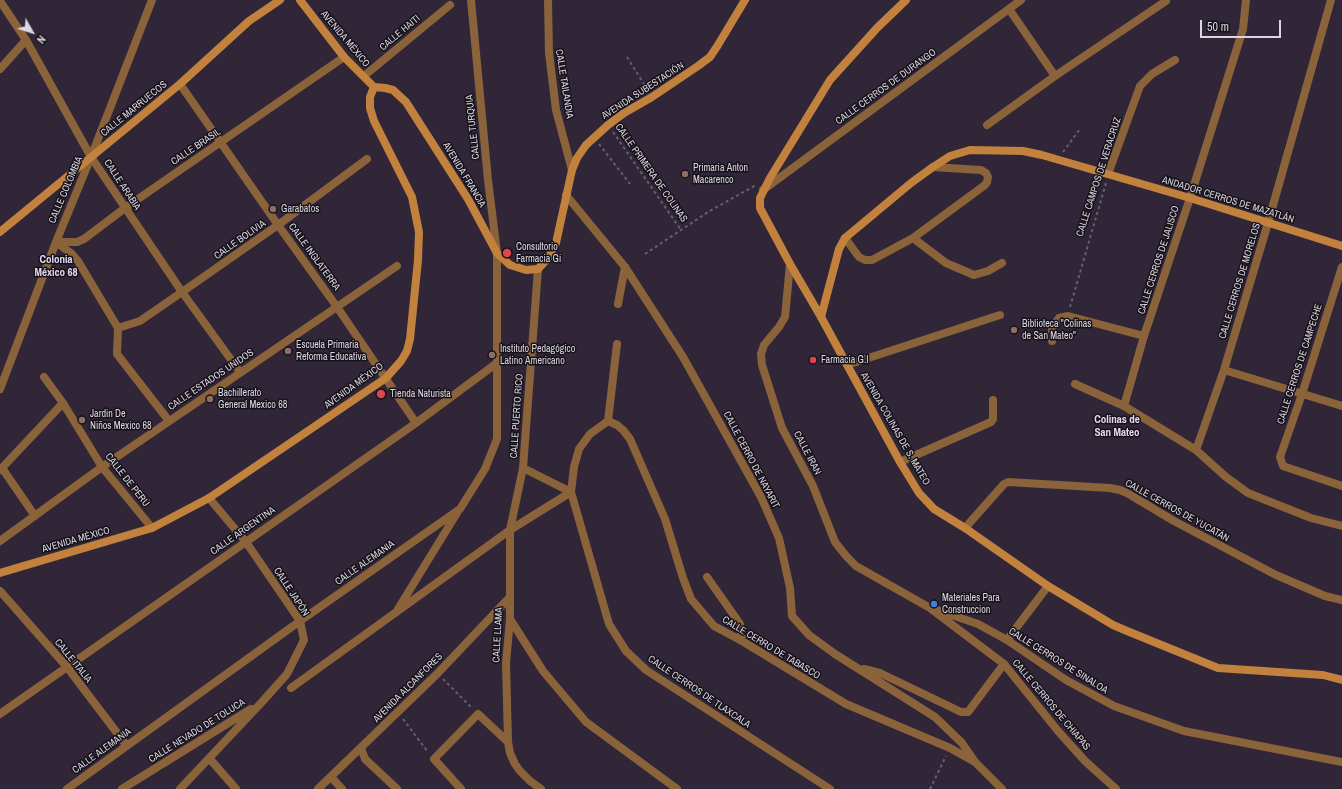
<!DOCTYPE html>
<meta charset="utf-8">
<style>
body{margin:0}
#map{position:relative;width:1342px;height:789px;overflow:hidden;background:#302638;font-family:"Archivo Narrow",sans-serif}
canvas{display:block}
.north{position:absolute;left:12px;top:12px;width:40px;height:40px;-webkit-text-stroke:3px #161219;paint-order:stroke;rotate:129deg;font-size:11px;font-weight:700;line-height:16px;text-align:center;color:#dcd6e1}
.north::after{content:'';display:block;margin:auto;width:14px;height:18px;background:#dcd6e1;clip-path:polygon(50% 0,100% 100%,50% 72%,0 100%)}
.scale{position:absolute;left:1200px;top:20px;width:81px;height:18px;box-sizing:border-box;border:2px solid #dcd6e1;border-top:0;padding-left:5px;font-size:12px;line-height:14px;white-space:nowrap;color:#dcd6e1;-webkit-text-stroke:3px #161219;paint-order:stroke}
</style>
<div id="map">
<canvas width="1342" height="789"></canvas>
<div class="north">N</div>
<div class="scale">50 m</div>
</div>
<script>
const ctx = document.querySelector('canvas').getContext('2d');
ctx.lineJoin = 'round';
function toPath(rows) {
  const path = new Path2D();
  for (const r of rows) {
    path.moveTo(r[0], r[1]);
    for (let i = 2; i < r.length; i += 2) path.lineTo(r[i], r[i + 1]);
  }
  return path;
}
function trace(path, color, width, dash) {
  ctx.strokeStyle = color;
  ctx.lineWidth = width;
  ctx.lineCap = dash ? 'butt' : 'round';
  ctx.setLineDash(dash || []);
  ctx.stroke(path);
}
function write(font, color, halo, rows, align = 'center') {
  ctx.font = font + ' "Archivo Narrow",sans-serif';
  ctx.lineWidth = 3;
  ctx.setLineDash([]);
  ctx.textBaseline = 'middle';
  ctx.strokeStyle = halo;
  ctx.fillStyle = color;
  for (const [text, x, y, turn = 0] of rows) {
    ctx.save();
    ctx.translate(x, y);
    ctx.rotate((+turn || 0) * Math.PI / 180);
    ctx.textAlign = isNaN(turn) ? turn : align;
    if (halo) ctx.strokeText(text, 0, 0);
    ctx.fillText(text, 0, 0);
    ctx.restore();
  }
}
trace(toPath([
 [627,57,647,89],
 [613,132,681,230],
 [599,144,630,184],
 [1063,152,1080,129],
 [645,254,708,212,756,185],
 [1070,307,1106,183],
 [443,679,471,707],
 [403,719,428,752],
 [930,789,946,756]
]), '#675e6e', 2, [3, 3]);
trace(toPath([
 [548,0,549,53,556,110,572,170],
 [0,1,26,40,91,157,182,292,240,372],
 [1009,9,1055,76],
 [0,69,26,40],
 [364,76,450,5],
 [180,84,278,225,337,307,416,423],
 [987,125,1055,76,1166,1],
 [1108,174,1140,86,1152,74,1175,60],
 [763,190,1021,0],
 [566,195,625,267,683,357,761,497,779,538,790,588,792,616,809,635,835,654,935,717,962,743,975,762],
 [845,238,859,257,865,260,872,260,913,238,985,185,987,182,988,177,986,173,981,170,933,167],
 [913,238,946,263,974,275,988,271,1002,263],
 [56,242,77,242,84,239,125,208,344,57],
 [56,242,72,254,78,261,118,328,117,354,169,421],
 [790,264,785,317,779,327,764,345,761,354,762,365,782,428,813,486,835,542,847,557,856,566,930,608,1004,664,1058,731,1085,761,1116,789],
 [1342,267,1302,394,1280,457,1283,466,1342,486],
 [538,269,523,468,510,530,510,619,506,663,508,742,510,753,515,764,520,771,530,781,541,789],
 [618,304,625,267],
 [118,328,140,321,182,292,278,225,367,159],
 [1052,341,1052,328,1059,318,1068,316,1144,336],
 [847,365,1000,315],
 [1224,370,1342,406],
 [44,377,63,403,102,467,152,528],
 [1075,384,1124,406,1196,450,1226,477,1248,493,1311,518,1342,526],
 [0,389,56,242,91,157,152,0],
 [1124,406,1144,336,1190,198,1243,29,1246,0],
 [608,421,617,425,623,430,630,439,665,519,683,578,691,599,714,626,742,641,846,704,950,748,975,762,1002,789],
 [608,421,617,344],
 [1196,450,1224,370,1268,223,1331,0],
 [900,462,991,422,993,419,993,400],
 [2,468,35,516],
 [523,468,571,492,609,624,626,651,646,670,830,789],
 [0,470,63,403],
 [965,528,1004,484,1008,482,1110,488,1120,490,1127,493,1174,521,1276,575,1325,596,1342,600],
 [0,541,102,467,397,266],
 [707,577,740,624,742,641],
 [0,591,67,667,127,746],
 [398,609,457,513],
 [937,610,978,624,1007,640,1066,680,1114,706,1184,731,1342,762],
 [510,619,543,671,586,722,677,789],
 [1007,640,1048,586],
 [864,669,880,673,961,712,968,712,1004,664],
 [291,688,510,530,571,492,574,467,579,449,590,434,608,421],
 [0,714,416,423,497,363],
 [361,748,365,759,397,789],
 [209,758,236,789],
 [331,777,342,789],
 [67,789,300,621,460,509,485,469,497,439,497,253,488,180,471,0],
 [122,789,251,709],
 [180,789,262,702,287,674,304,640,300,621,246,542,209,498],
 [318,789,437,674,509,598],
 [461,789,434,759,478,714,508,742]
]), '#8b633b', 8);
trace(toPath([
 [300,0,344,57,374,87],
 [906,0,877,28,830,80,770,178,760,198,760,208,790,264,821,317,900,462,919,493,934,509,965,528,1048,586,1113,625,1127,631,1218,668,1323,675,1342,680],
 [374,87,385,88,393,90,406,102,468,199,497,253,510,265,526,270,538,269,549,257,556,243,572,170,577,158,586,145,608,125,624,113,652,97,698,66,710,57,718,45,745,0],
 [0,232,180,84,249,21,280,0],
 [821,317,839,249,845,238,911,183,933,167,950,156,970,150,1023,151,1042,155,1190,198,1342,246],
 [0,573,152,528,209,498,386,378,401,361,407,351,410,339,418,260,419,232,412,197,374,121,370,108,370,97,374,87]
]), '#c2813c', 8);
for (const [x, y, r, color] of [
 [685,174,4,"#8d6e63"],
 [273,209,4,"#8d6e63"],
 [507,253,5,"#e0444e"],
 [1014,330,4,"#8d6e63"],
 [288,351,4,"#8d6e63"],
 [492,355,4,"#8d6e63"],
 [813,360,4,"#e0444e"],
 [381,394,5,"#e0444e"],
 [210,399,4,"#8d6e63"],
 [82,420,4,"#8d6e63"],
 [934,604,4,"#3f7fe0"]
]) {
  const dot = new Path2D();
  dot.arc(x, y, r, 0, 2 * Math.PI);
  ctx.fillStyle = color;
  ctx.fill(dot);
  trace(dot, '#161219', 1.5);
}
write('10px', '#dcd6e1', '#161219', [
 ["CALLE HAITI",400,33,-40],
 ["AVENIDA MÉXICO",345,39,50],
 ["CALLE TAILANDIA",564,84,81],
 ["CALLE CERROS DE DURANGO",886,87,-36],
 ["AVENIDA SUBESTACIÓN",643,91,-33],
 ["CALLE MARRUECOS",134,109,-39],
 ["CALLE TURQUIA",473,127,-96],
 ["CALLE BRASIL",196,147,-34],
 ["CALLE PRIMERA DE COLINAS",651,173,55],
 ["AVENIDA FRANCIA",464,175,59],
 ["CALLE CAMPOS DE VERACRUZ",1099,177,-72],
 ["CALLE ARABIA",122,185,57],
 ["CALLE COLOMBIA",66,190,-67],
 ["ANDADOR CERROS DE MAZATLÁN",1228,200,17],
 ["CALLE BOLIVIA",240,240,-35],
 ["CALLE INGLATERRA",314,257,54],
 ["CALLE CERROS DE JALISCO",1159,260,-72],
 ["CALLE CERROS DE MORELOS",1240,281,-73],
 ["CALLE CERROS DE CAMPECHE",1300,364,-72],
 ["CALLE ESTADOS UNIDOS",211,380,-34],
 ["AVENIDA MÉXICO",354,386,-36],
 ["CALLE PUERTO RICO",517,416,-86],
 ["AVENIDA COLINAS DE S. MATEO",895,429,60],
 ["CALLE IRAN",807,453,62],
 ["CALLE CERRO DE NAYARIT",751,460,62],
 ["CALLE DE PERÚ",127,480,52],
 ["CALLE CERROS DE YUCATÁN",1177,511,29],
 ["CALLE ARGENTINA",243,531,-35],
 ["AVENIDA MÉXICO",76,540,-16],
 ["CALLE ALEMANIA",365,563,-35],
 ["CALLE JAPÓN",291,592,57],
 ["CALLE LLAMA",498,635,-87],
 ["CALLE CERRO DE TABASCO",771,648,31],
 ["CALLE ITALIA",73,661,51],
 ["CALLE CERROS DE SINALOA",1058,661,32],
 ["AVENIDA ALCANFORES",408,688,-45],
 ["CALLE CERROS DE TLAXCALA",699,692,34],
 ["CALLE CERROS DE CHIAPAS",1051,705,50],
 ["CALLE NEVADO DE TOLUCA",197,731,-32],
 ["CALLE ALEMANIA",102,751,-36]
]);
write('10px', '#dcd6e1', '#161219', [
 ["Primaria Anton",693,168],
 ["Macarenco",693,180],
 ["Garabatos",281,209],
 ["Consultorio",516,247],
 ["Farmacia Gi",516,259],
 ["Biblioteca \"Colinas",1022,324],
 ["de San Mateo\"",1022,336],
 ["Escuela Primaria",296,345],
 ["Reforma Educativa",296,357],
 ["Instituto Pedagógico",500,349],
 ["Latino Americano",500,361],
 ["Farmacia G.I",821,360],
 ["Bachillerato",218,393],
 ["General Mexico 68",218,405],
 ["Tienda Naturista",390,394],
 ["Jardin De",90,414],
 ["Niños Mexico 68",90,426],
 ["Materiales Para",942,598],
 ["Construccion",942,610]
], 'left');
write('bold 11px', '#e6d9f0', '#161219', [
 ["Colonia",56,260],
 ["México 68",56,273],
 ["Colinas de",1117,420],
 ["San Mateo",1117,433]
]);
</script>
